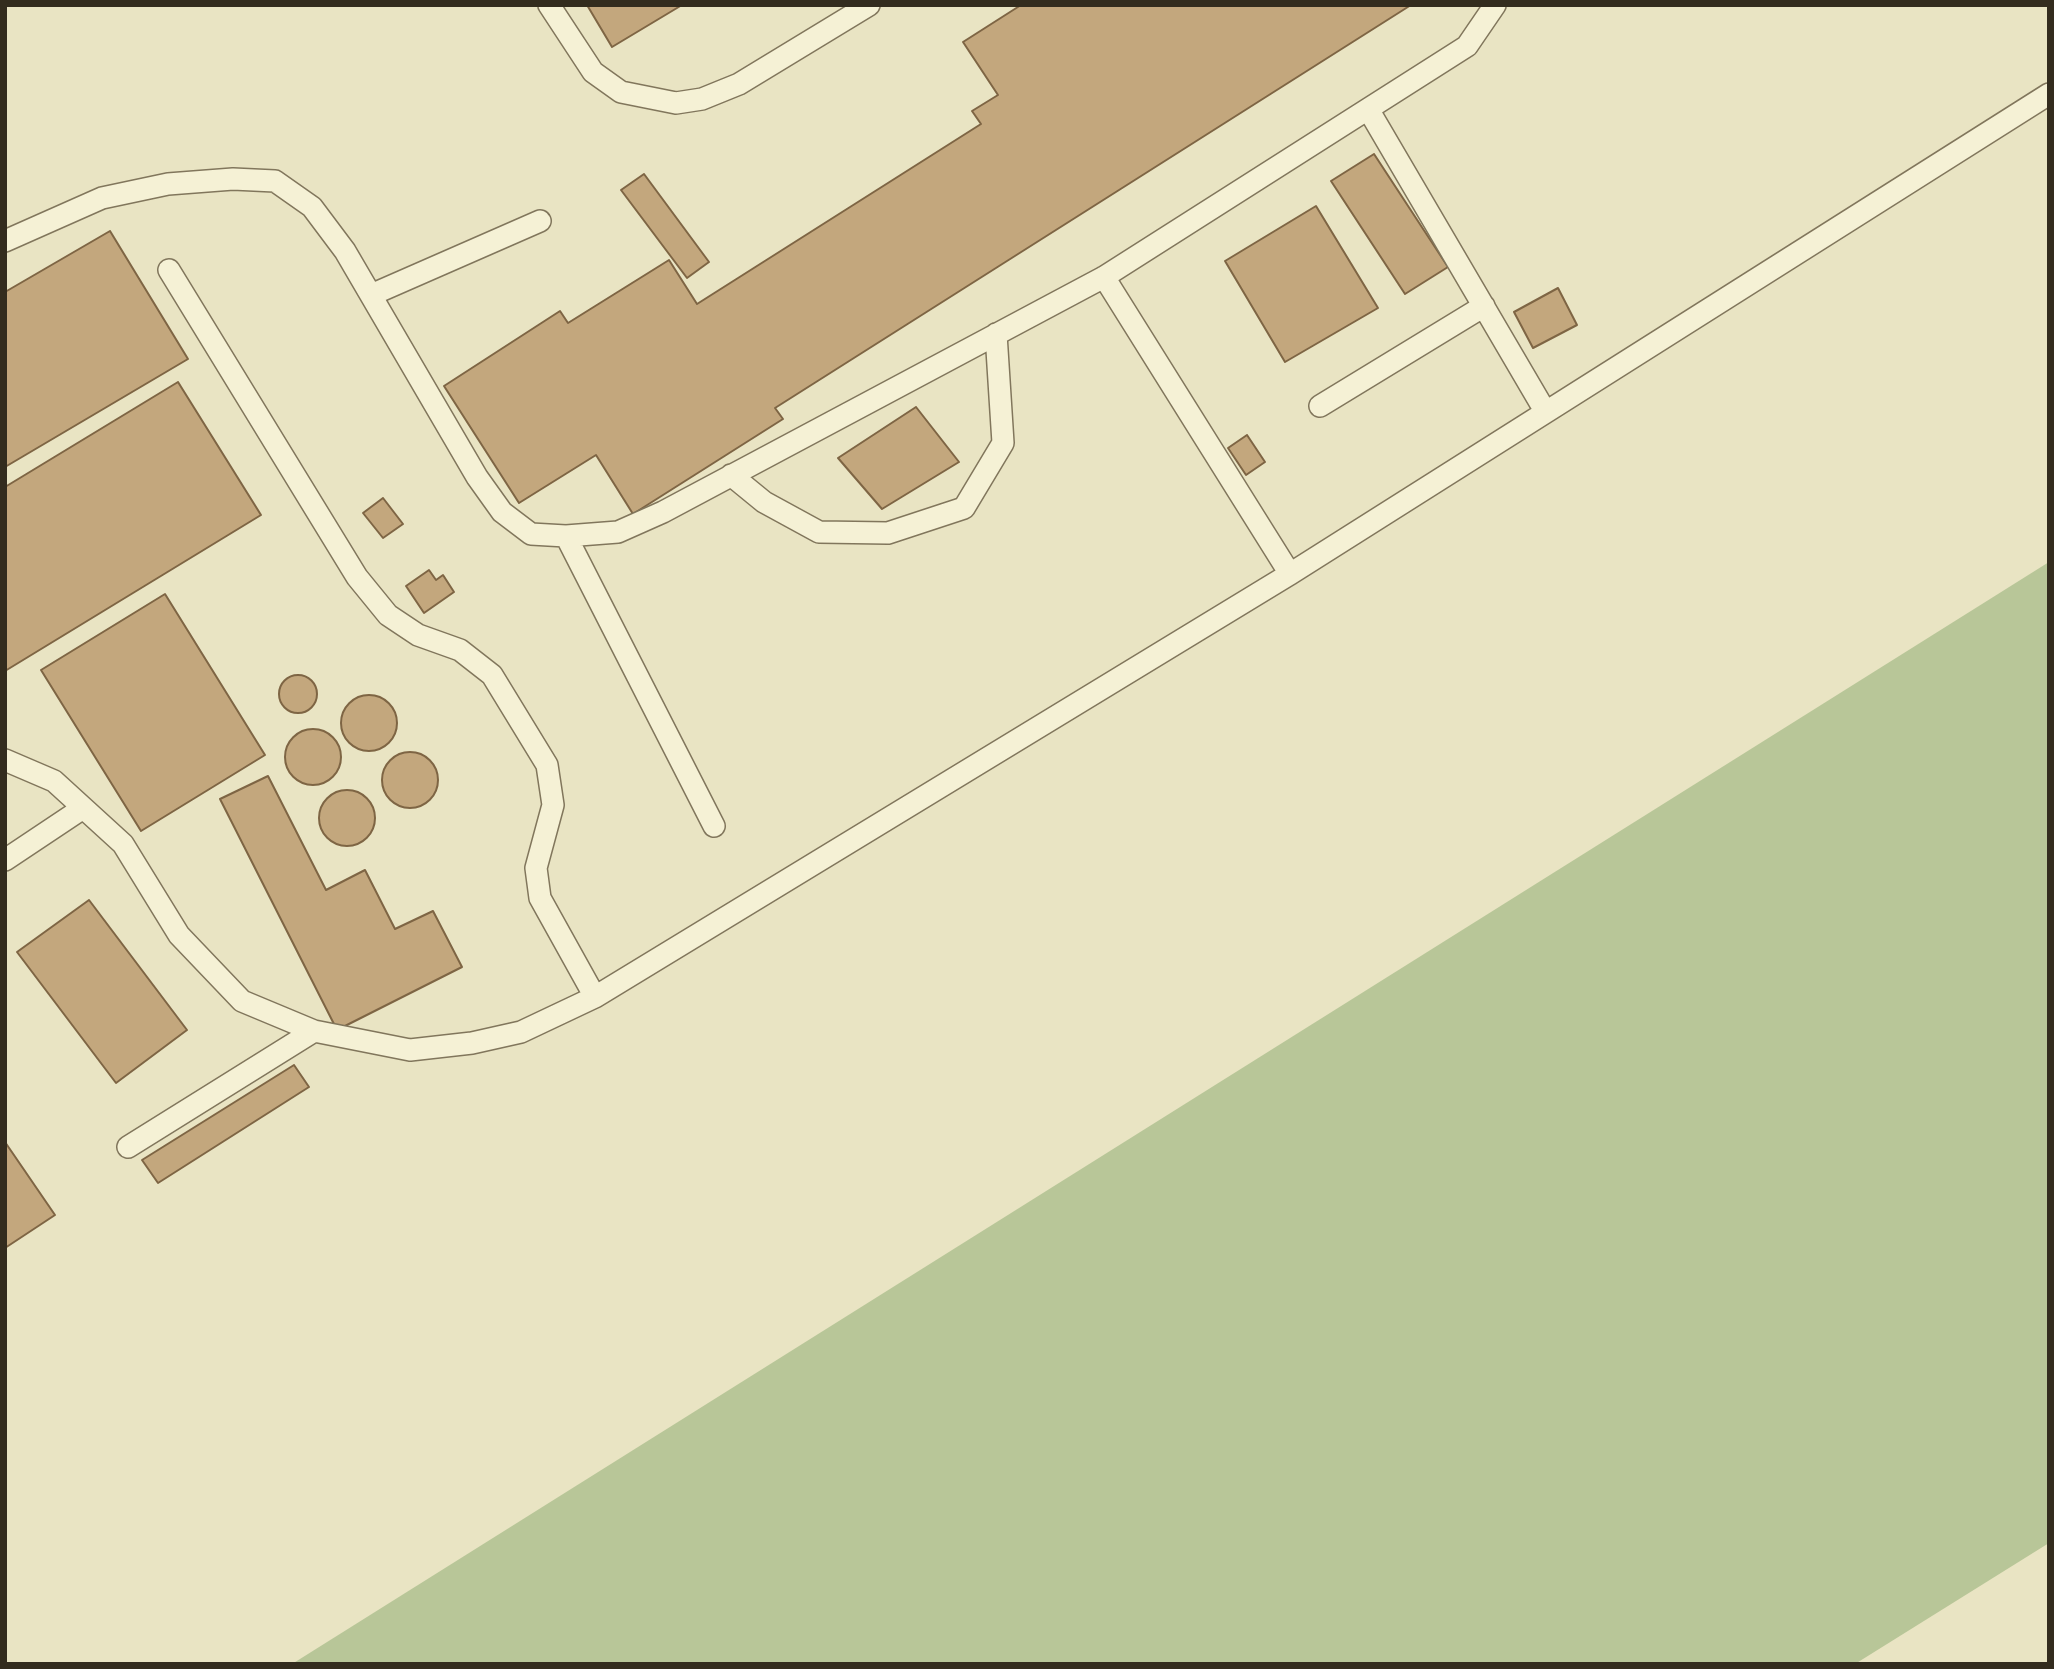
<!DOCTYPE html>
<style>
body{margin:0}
#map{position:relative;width:2054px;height:1669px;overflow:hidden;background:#e9e4c3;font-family:"Source Serif 4",serif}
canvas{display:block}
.frame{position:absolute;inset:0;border:7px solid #332c1e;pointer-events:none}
</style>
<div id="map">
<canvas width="2054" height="1669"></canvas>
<div class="frame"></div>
</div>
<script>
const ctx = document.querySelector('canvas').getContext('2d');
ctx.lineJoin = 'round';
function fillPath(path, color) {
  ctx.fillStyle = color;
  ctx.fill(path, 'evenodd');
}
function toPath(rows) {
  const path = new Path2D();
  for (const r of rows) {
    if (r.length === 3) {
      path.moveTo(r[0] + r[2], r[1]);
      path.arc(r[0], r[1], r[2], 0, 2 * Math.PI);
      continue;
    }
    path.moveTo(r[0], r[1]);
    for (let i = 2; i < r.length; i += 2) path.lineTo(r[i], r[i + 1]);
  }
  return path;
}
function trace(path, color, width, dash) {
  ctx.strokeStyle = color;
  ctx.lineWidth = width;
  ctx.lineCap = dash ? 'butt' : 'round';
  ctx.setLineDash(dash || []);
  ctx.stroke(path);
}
fillPath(toPath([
 [2049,562,2049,1543,1855,1664,292,1664]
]), '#b8c698');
const building = toPath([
 [587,5,682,5,612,47,587,5],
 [1021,5,1411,5,775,408,783,419,633,514,596,455,519,503,444,386,560,311,568,323,669,260,697,304,981,124,972,111,998,95,963,42,1021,5],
 [1374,154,1448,267,1405,294,1331,181,1374,154],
 [644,174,709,262,687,278,621,190,644,174],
 [1316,206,1378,308,1285,362,1225,261,1316,206],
 [110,231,188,359,5,467,5,292,110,231],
 [1558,288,1577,325,1533,348,1514,312,1558,288],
 [178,382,261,515,5,671,5,487,178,382],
 [916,407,959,462,882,509,838,458,916,407],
 [1247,435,1265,462,1246,475,1228,448,1247,435],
 [383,498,403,524,383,538,363,513,383,498],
 [429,570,436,580,443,575,454,592,424,613,406,586,429,570],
 [165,594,265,755,141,831,41,670,165,594],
 [298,694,19],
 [369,723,28],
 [313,757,28],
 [410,780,28],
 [268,776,326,890,365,870,395,929,433,911,462,967,337,1030,220,799,268,776],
 [347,818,28],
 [89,900,187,1030,116,1083,17,952,89,900],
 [294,1065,309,1087,158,1183,142,1160,294,1065],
 [5,1142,55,1215,5,1248,5,1142]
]);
fillPath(building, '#c3a77d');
trace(building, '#7e6544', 2);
const service = toPath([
 [549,5,593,72,621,92,676,103,702,99,739,84,869,5],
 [1368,109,1545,411],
 [5,241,102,198,168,184,233,179,275,181,312,207,345,251,477,477,502,512,531,534,566,536,618,532,663,512,1104,277,1467,46,1495,5],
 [169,270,357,577,388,615,418,635,460,650,492,675,547,765,553,805,536,868,540,898,595,997],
 [1104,277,1290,574],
 [371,295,540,221],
 [1320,406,1484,306],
 [731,475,764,502,819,532,888,533,964,508,1003,443,996,334],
 [566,536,714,826],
 [5,760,54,781,123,844,179,935,242,1001,314,1031,410,1050,472,1043,521,1032,595,997,1290,574,2049,94],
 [5,860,83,808],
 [128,1147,314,1031]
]);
trace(service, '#81765c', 24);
trace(service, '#f5f1d5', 21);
</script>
